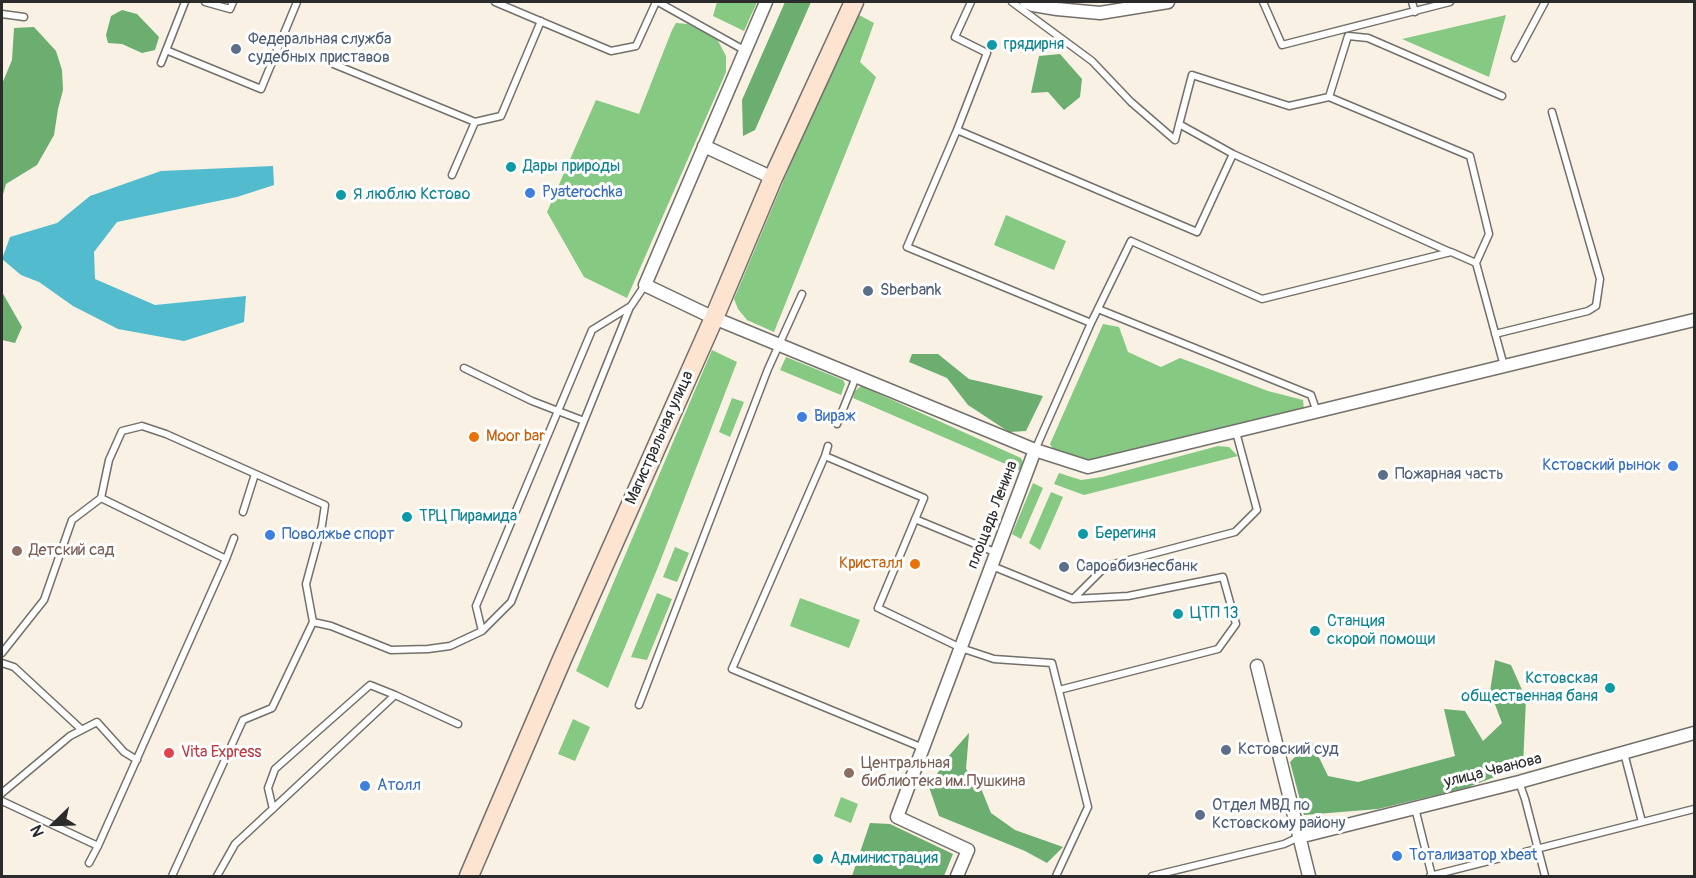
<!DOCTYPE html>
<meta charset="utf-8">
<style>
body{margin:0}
#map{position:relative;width:1696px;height:878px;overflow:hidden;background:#f9f1e3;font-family:Pangolin,sans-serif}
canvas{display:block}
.frame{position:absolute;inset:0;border:3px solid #2b2b2b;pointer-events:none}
.north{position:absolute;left:24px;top:794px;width:60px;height:60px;-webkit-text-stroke:4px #fff;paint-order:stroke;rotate:247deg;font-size:16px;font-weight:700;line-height:24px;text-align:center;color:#2b2b2b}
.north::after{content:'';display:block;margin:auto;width:21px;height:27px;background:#2b2b2b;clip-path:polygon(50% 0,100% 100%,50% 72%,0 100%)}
</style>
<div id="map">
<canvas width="1696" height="878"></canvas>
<div class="frame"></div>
<div class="north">N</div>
</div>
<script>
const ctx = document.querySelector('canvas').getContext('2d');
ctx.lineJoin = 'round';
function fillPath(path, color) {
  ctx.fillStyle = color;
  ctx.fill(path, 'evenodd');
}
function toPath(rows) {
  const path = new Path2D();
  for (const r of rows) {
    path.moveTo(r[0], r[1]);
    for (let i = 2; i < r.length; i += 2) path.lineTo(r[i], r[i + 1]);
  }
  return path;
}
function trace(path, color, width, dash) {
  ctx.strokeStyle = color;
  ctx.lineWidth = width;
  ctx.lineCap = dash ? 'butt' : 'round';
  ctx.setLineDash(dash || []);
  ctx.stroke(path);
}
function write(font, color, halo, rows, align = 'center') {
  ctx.font = font + ' Pangolin,sans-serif';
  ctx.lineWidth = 6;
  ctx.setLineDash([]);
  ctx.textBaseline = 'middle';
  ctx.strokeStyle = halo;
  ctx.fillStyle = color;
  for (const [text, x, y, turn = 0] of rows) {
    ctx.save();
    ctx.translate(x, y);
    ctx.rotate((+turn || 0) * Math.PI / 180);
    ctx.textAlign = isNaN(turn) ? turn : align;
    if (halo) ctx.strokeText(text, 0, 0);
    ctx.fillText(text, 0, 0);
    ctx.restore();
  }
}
fillPath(toPath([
 [717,2,757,2,744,31,713,16],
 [859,15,874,23,860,62,876,77,774,332,747,320,738,309,734,299,844,37],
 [1506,15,1489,77,1402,39],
 [676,23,688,24,717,39,726,56,726,72,627,298,584,277,547,212,596,100,639,114,672,30],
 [1006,215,1066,241,1054,270,994,245],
 [1103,324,1119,327,1128,352,1161,367,1180,358,1268,391,1303,400,1304,410,1087,462,1055,452,1050,444],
 [712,350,737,362,658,567,608,688,576,671],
 [786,357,843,380,845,384,841,395,780,370],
 [861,386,1021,458,1024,465,1024,472,853,398,855,391],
 [732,398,744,402,730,437,719,432],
 [1218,446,1229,447,1238,456,1084,495,1054,484,1059,473,1081,480,1102,477],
 [1033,483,1043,488,1021,539,1012,534],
 [1051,492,1063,497,1040,550,1029,543],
 [675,547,689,553,677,582,663,577],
 [657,593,672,599,647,660,631,657],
 [800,598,860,620,849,648,790,626],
 [573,719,590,727,575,761,558,754],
 [841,797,858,804,851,823,834,816]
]), '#85c982');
fillPath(toPath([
 [785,2,811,2,755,130,743,136,742,100],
 [122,10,137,14,159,37,155,50,142,53,122,44,108,43,106,35,111,16],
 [34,27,56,51,62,70,63,90,58,109,54,135,37,165,6,184,2,198,2,84,12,60,14,28],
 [1060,54,1082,79,1080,97,1064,110,1048,92,1031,93,1039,56],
 [2,292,22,327,15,343,2,340],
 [912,354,938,354,969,379,1043,396,1026,431,1009,432,968,405,947,378,909,362],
 [1495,660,1511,665,1526,699,1523,766,1466,788,1378,809,1304,815,1290,762,1311,741,1328,776,1358,782,1455,756,1444,709,1465,711,1483,741,1502,723,1490,691],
 [969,733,966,769,980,786,991,813,1015,830,1063,847,1047,863,1025,851,939,816,929,787,947,758],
 [870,823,890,824,953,854,944,876,852,876]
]), '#6cad70');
fillPath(toPath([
 [273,166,274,185,237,197,117,222,94,252,95,279,155,305,246,296,244,322,184,341,118,329,73,306,39,282,21,275,2,259,10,237,57,223,90,196,161,171]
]), '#52bbce');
const service = toPath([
 [205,2,230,9,233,2],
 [495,2,611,51,636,46,656,2],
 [658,2,744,50],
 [1012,2,1092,61,1131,102,1175,140,1192,75,1289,106,1329,97,1348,36,1368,38,1502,96],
 [1263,2,1282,45,1450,2],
 [1412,2,1415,12],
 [2,14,24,17],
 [166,50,261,89,297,2],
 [1515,58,1545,2],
 [161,63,185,2],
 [331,63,475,122,501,116,541,21],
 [1329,97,1470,156,1489,234,1476,263],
 [1179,124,1233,154,1450,252],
 [957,130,987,53,955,37,971,2],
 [452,175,475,122],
 [1098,309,1311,395,1317,412],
 [1091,323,1131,241,1262,299,1451,252,1476,263,1504,366],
 [1495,334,1588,311,1596,306,1600,279,1552,112],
 [464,368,532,401,584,421],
 [837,424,856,377],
 [1035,450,1091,323,907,247,957,130,1197,232,1233,154],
 [825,456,828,446],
 [243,512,255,474],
 [915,519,997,553],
 [226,559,234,538],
 [992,566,1073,599,1106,566,1235,532,1257,510,1236,432],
 [482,631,511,602,630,307],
 [2,653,44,600,72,520,101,498,109,460,122,431,142,426,166,434,325,505,322,525,306,584,313,622,331,626,391,650,428,649,450,646,482,631,476,606,592,330,631,306,645,285],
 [2,663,14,667,82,730],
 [1059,690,1218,649,1236,624,1223,577,1128,596,1073,599],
 [639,705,768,369,802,294],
 [923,748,732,669,825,456,924,498,878,608,961,648,994,659,1052,663,1088,807,1056,876],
 [1624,753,1642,822],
 [1519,782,1525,799,1545,876],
 [2,793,70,736,97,722,124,752,137,760],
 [2,801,98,846,226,559,101,498],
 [1415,808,1432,876],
 [273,809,268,788,275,769,370,685,395,695],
 [89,863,98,846],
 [172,876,243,720,272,708,313,622],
 [217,876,235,844,395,695,458,724],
 [1152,876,1284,844,1299,837],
 [1430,876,1694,809]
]);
const minor = toPath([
 [766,2,645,285,714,318,1035,450,897,817,968,850,957,876],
 [1026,2,1033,5,1057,9,1100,13,1168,2],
 [704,146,773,178],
 [1035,450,1088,467,1694,320],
 [1257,666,1309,876],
 [1299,837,1519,782,1694,733]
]);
const secondary = toPath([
 [469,876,563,657,714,318,773,178,854,2]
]);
trace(service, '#73706b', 9);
trace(minor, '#73706b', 15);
trace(secondary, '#73706b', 21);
trace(service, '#fff', 6);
trace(minor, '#fff', 12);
trace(secondary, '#fde4d1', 18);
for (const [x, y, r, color] of [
 [992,45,6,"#0f9aa8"],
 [236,49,6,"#5c6f8a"],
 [511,167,6,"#0f9aa8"],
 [530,193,6,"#3f7fe0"],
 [341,195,6,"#0f9aa8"],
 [868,291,6,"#5c6f8a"],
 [802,417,6,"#3f7fe0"],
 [474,437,6,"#e8710a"],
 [1673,466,6,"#3f7fe0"],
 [1383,475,6,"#5c6f8a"],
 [407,517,6,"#0f9aa8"],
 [1083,534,6,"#0f9aa8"],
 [270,535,6,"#3f7fe0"],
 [17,551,6,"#8d6e63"],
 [915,564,6,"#e8710a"],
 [1064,567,6,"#5c6f8a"],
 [1178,614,6,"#0f9aa8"],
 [1315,631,6,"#0f9aa8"],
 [1610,688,6,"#0f9aa8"],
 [1226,750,6,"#5c6f8a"],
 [169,753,6,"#e0444e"],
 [849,773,6,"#8d6e63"],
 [365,786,6,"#3f7fe0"],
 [1200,815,6,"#5c6f8a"],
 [1397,856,6,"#3f7fe0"],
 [818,859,6,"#0f9aa8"]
]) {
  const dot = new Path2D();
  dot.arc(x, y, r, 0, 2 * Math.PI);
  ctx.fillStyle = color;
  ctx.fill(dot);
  trace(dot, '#fff', 2);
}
write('16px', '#4e5e75', '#fff', [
 ["Федеральная служба",248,40],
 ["судебных приставов",248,58],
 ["Sberbank",880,291],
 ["Пожарная часть",1395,475],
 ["Саровбизнесбанк",1076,567],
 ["Кстовский суд",1238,750],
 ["Отдел МВД по",1212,806],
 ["Кстовскому району",1212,824]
], 'left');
write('16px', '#0d838f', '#fff', [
 ["грядирня",1004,45],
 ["Дары природы",523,167],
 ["Я люблю Кстово",353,195],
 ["ТРЦ Пирамида",419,517],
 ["Берегиня",1095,534],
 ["ЦТП 13",1190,614],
 ["Станция",1327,622],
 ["скорой помощи",1327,640],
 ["Кстовская",1598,679,"right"],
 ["общественная баня",1598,697,"right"],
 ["Администрация",830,859]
], 'left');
write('16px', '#366cbe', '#fff', [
 ["Pyaterochka",542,193],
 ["Вираж",814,417],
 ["Кстовский рынок",1661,466,"right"],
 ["Поволжье спорт",282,535],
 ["Атолл",377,786],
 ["Тотализатор xbeat",1409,856]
], 'left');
write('16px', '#c56008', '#fff', [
 ["Moor bar",486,437],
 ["Кристалл",903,564,"right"]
], 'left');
write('16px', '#2b2b2b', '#fff', [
 ["Магистральная улица",660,438,-66],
 ["площадь Ленина",993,515,-69],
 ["улица Чванова",1493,771,-14]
]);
write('16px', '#785e54', '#fff', [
 ["Детский сад",29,551],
 ["Центральная",861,764],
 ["библиотека им.Пушкина",861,782]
], 'left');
write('16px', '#be3a42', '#fff', [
 ["Vita Express",181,753]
], 'left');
</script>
